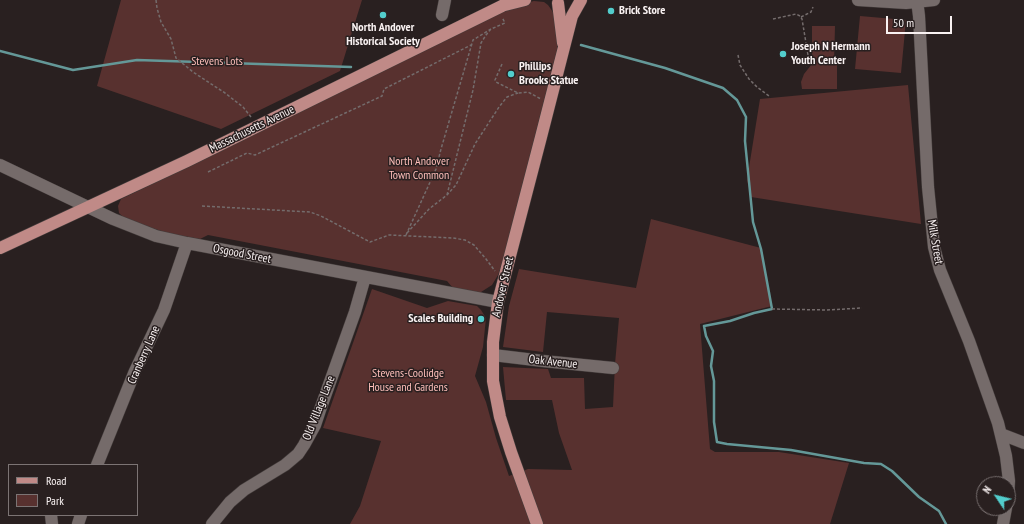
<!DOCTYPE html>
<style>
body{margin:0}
#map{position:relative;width:1024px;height:524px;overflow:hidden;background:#292020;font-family:"PT Sans Narrow",sans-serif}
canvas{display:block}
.legend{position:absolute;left:8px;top:464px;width:130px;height:52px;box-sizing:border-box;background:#292020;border:1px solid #7c7474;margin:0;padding:5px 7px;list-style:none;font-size:12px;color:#f9f2f2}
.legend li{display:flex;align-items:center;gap:8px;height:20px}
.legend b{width:20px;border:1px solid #7c7474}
.north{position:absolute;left:976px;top:476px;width:40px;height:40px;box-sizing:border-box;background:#292020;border:1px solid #7c7474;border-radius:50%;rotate:305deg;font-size:11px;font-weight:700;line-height:16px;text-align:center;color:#f9f2f2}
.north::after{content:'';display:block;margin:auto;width:14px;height:18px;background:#52cdcc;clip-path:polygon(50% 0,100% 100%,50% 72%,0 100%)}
.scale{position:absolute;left:886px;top:16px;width:66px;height:18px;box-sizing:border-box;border:2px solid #f9f2f2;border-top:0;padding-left:5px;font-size:12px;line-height:14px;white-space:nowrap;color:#f9f2f2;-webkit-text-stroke:3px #292020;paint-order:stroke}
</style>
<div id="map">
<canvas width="1024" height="524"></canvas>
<ul class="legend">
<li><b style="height:5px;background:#c08a87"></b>Road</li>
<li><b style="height:11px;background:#58312f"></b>Park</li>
</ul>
<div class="north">N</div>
<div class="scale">50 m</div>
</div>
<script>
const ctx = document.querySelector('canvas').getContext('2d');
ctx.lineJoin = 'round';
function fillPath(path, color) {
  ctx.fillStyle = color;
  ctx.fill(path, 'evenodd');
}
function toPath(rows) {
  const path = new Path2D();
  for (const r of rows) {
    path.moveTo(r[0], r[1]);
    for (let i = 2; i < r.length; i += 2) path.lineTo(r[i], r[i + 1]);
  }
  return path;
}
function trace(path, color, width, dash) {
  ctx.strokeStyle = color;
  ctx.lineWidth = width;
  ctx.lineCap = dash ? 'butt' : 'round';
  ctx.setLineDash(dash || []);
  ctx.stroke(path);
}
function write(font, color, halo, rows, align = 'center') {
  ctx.font = font + ' "PT Sans Narrow",sans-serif';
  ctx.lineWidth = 3;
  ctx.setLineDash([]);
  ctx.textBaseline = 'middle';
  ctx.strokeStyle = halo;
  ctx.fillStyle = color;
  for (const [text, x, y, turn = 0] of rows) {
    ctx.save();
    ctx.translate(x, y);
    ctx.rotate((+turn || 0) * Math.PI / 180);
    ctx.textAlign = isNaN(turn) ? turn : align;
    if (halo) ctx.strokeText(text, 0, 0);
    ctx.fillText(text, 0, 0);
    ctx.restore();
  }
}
fillPath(toPath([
 [121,0,362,0,340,71,221,129,97,86],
 [534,1,544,2,548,5,555,15,558,35,557,50,502,265,498,275,492,285,481,292,469,292,453,288,447,281,208,235,200,239,171,234,142,225,123,217,119,213,118,206,121,199,505,11,526,3],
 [860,16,906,20,901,73,855,69],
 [812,26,835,26,834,64,827,64,837,65,837,89,802,89,801,82,804,74,812,64],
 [908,85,921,224,751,197,747,180,760,99],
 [651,219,761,248,772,306,700,324,710,449,715,452,779,452,849,463,830,524,350,524,360,506,381,441,323,428,372,289,427,308,448,301,477,306,481,310,486,318,483,347,475,376,486,402,496,438,509,476,528,469,572,470,559,433,552,400,506,400,503,367,548,369,551,378,584,378,585,409,613,407,615,364,619,318,547,312,543,352,503,347,509,306,519,269,636,288]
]), '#58312f');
trace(toPath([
 [581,45,665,68,723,88,737,100,746,117,745,141,753,222,761,249,772,309,754,313,730,321,704,326,706,336,713,351,711,366,714,381,714,422,717,442,727,444,791,450,864,463,881,464,892,471,919,497,939,511,946,524],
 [0,51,73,70,137,60,351,67]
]), '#649898', 2.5);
const minor = toPath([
 [858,0,906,3,934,0],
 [917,0,919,16,928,187,934,247,940,270,969,341,998,423,1006,456,1009,481,1008,496],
 [442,15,445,0],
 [0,165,113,219,156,236,187,243,498,302],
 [493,355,543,361,613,368],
 [1001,434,1024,443],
 [97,465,135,371,164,310,187,243],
 [51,515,52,524],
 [78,524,81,515],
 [212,524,230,502,244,490,285,465,298,454,304,445,315,425,320,410,355,312,365,277],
 [1003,524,1006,508]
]);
const major = toPath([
 [558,3,563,43],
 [505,5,525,0],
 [0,248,187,161,502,6,511,0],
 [537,524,511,452,500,417,493,381,493,342,498,302,541,137,572,16,581,0]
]);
trace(minor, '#443d3c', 13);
trace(major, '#443d3c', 13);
trace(toPath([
 [156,0,157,8,161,22,171,39,176,58,193,72,225,93,243,107,251,117],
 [801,17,811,12,813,7],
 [773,19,796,14,800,16,802,19,809,61,806,66],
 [738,55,740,65,749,79,757,87,769,96],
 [502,64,495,80,496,82,518,93,528,92,541,99],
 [208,172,247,153,255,155,382,96,384,89,471,45],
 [447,195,473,90,481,43,486,35,491,29,505,23,502,17],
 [202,206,310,212,321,216,370,242,389,235,453,238,465,240,474,245,486,259,495,271],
 [407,233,429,209,447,195,456,185,475,144,499,107,507,97,518,93],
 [406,235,436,169,441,149,473,40,491,29],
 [772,309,827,310,862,308]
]), '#746c6c', 1.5, [3, 2]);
trace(minor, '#756b6a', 12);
trace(major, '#c08a87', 12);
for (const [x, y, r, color] of [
 [611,11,4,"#52cdcc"],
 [383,15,4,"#52cdcc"],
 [783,54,4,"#52cdcc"],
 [511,74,4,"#52cdcc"],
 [481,319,4,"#52cdcc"]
]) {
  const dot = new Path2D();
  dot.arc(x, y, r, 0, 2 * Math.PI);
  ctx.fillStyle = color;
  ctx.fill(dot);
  trace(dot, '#292020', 1.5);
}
write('bold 12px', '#f9f2f2', '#292020', [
 ["Brick Store",619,11],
 ["North Andover",383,28,"center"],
 ["Historical Society",383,42,"center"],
 ["Joseph N Hermann",791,47],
 ["Youth Center",791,61],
 ["Phillips",519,67],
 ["Brooks Statue",519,81],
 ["Scales Building",473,319,"right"]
], 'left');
write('12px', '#fdbeb9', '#292020', [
 ["Stevens Lots",217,62],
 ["North Andover",419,162],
 ["Town Common",419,176],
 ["Stevens-Coolidge",408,374],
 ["House and Gardens",408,388]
]);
write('12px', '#f9f2f2', '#292020', [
 ["Massachusetts Avenue",252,129,-26],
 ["Milk Street",935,242,80],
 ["Osgood Street",242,254,11],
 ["Andover Street",503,287,-77],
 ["Cranberry Lane",144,355,-66],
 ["Oak Avenue",553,362,6],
 ["Old Village Lane",319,408,-68]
]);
</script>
